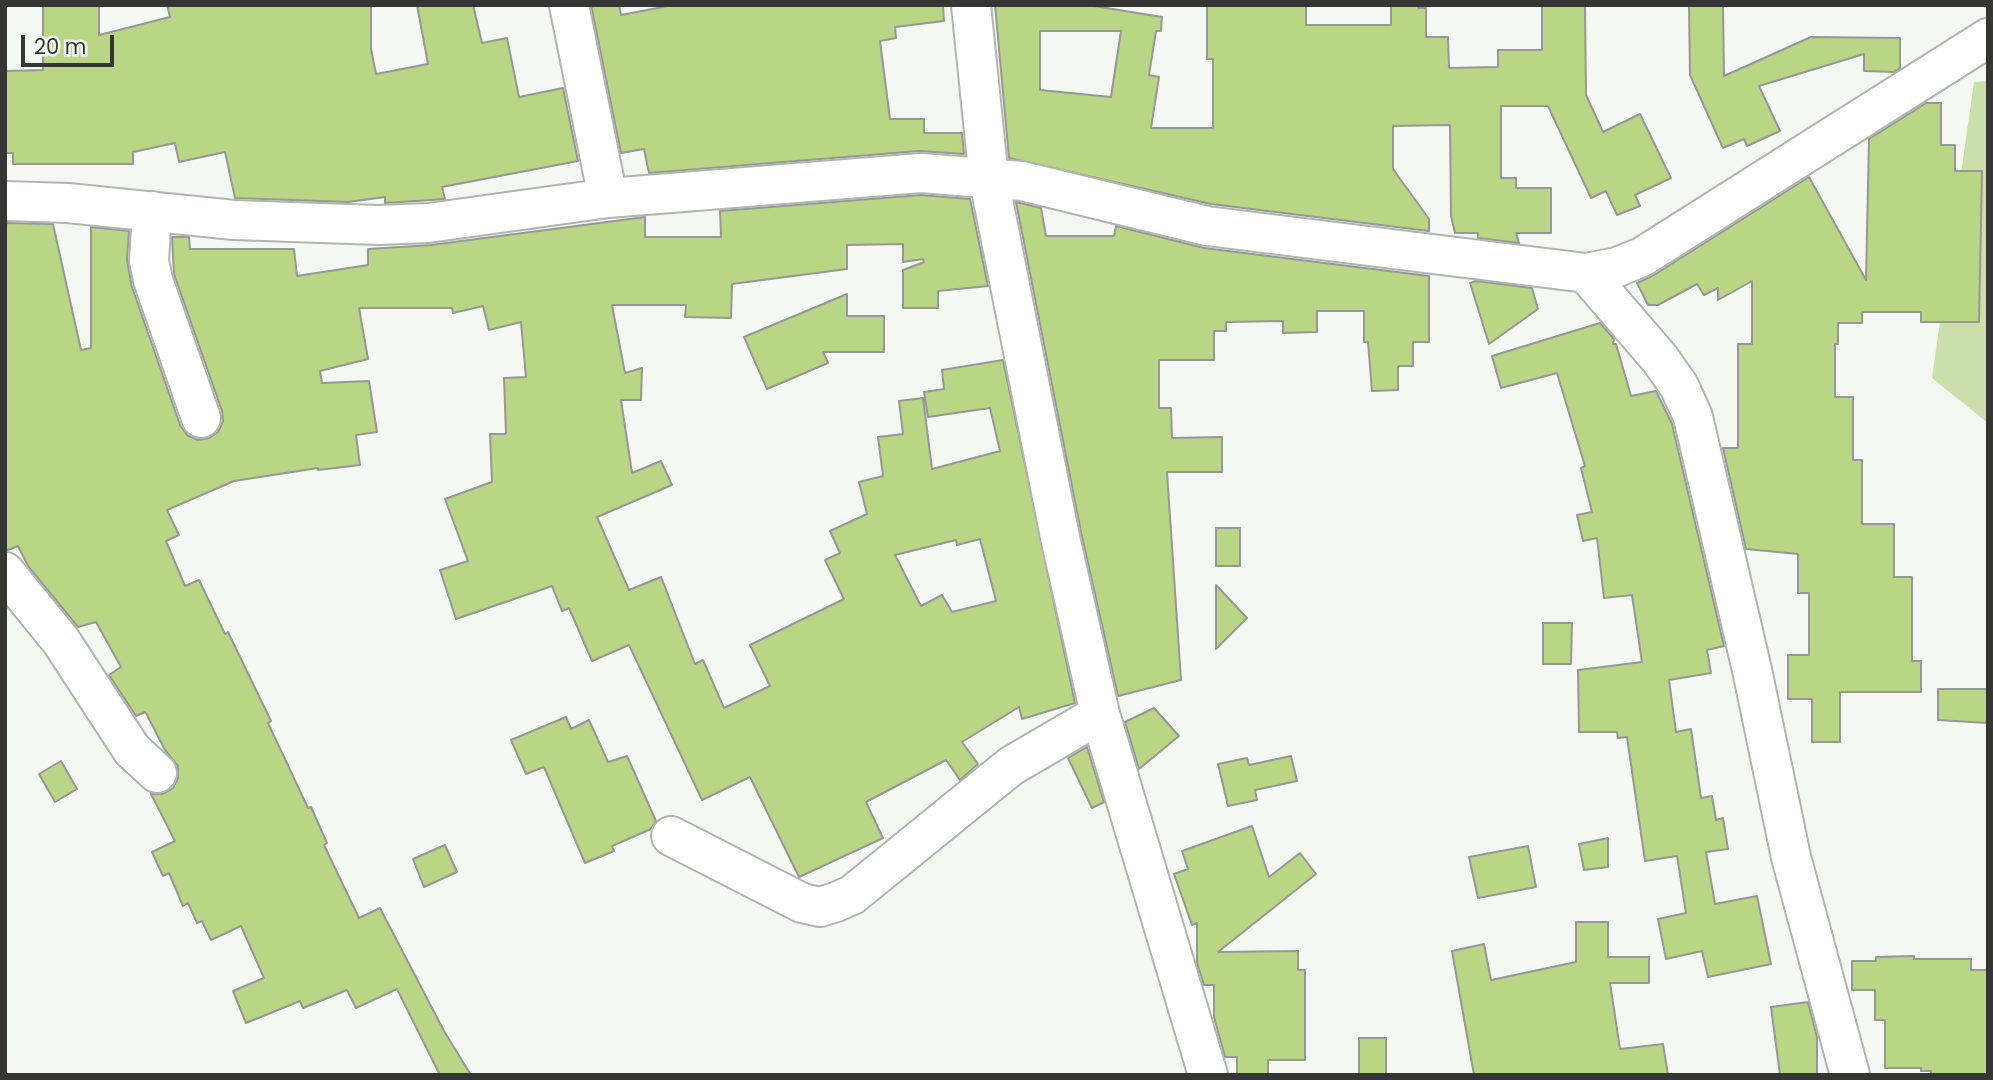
<!DOCTYPE html>
<style>
body{margin:0}
#map{position:relative;width:1993px;height:1080px;overflow:hidden;background:#f5f7f3;font-family:Poppins,sans-serif}
canvas{display:block}
.frame{position:absolute;inset:0;border:7px solid #353634;pointer-events:none}
.scale{position:absolute;left:21px;top:35px;width:93px;height:32px;box-sizing:border-box;border:4px solid #353634;border-top:0;padding-left:9px;font-size:21px;line-height:24px;white-space:nowrap;color:#353634;-webkit-text-stroke:5px #f5f7f3;paint-order:stroke}
</style>
<div id="map">
<canvas width="1993" height="1080"></canvas>
<div class="frame"></div>
<div class="scale">20 m</div>
</div>
<script>
const ctx = document.querySelector('canvas').getContext('2d');
ctx.lineJoin = 'round';
function fillPath(path, color) {
  ctx.fillStyle = color;
  ctx.fill(path, 'evenodd');
}
function toPath(rows) {
  const path = new Path2D();
  for (const r of rows) {
    path.moveTo(r[0], r[1]);
    for (let i = 2; i < r.length; i += 2) path.lineTo(r[i], r[i + 1]);
  }
  return path;
}
function trace(path, color, width, dash) {
  ctx.strokeStyle = color;
  ctx.lineWidth = width;
  ctx.lineCap = dash ? 'butt' : 'round';
  ctx.setLineDash(dash || []);
  ctx.stroke(path);
}
fillPath(toPath([
 [1988,81,1988,423,1932,378,1974,82]
]), '#cadfaa');
const building = toPath([
 [43,5,99,5,99,35,170,17,167,5,371,5,371,49,376,74,428,64,417,5,473,5,482,43,507,38,519,97,563,88,578,161,442,187,445,199,385,203,385,197,348,202,235,198,225,152,179,162,175,143,133,152,133,164,13,164,13,153,5,153,5,71,43,70,43,5],
 [591,5,619,5,621,15,673,5,943,5,944,21,895,27,896,38,880,41,890,119,924,119,924,133,962,133,964,154,919,151,649,173,644,149,621,153,591,5],
 [995,5,1088,5,1162,17,1161,31,1156,31,1149,75,1159,77,1151,128,1213,128,1213,59,1207,59,1207,5,1306,5,1306,25,1391,25,1391,5,1418,5,1418,8,1426,8,1426,37,1448,37,1449,68,1498,67,1498,50,1542,50,1542,5,1585,5,1586,95,1603,132,1640,114,1671,178,1635,195,1640,206,1617,215,1606,191,1591,198,1548,106,1501,106,1501,178,1516,178,1516,188,1551,188,1551,233,1516,233,1519,243,1478,238,1478,233,1455,233,1451,216,1450,125,1393,126,1393,169,1429,219,1429,231,1211,204,1009,158,995,5],
 [1040,31,1121,31,1111,97,1040,90,1040,31],
 [1723,5,1724,76,1811,37,1900,38,1900,68,1894,72,1864,71,1864,54,1759,86,1780,131,1747,146,1744,139,1723,148,1690,75,1689,6,1723,5],
 [1926,103,1941,103,1941,145,1955,145,1955,171,1982,171,1979,322,1921,322,1921,312,1862,312,1862,323,1838,323,1838,344,1835,344,1835,397,1853,397,1853,460,1862,460,1862,524,1894,524,1894,577,1912,577,1912,661,1921,661,1921,692,1840,692,1840,742,1812,742,1812,699,1788,699,1788,655,1809,655,1809,593,1798,593,1798,554,1746,549,1723,448,1738,448,1738,344,1752,344,1752,281,1718,300,1718,288,1704,295,1697,284,1658,305,1648,305,1637,283,1654,275,1809,177,1866,280,1869,139,1926,103],
 [921,195,970,199,988,286,938,291,938,308,903,308,903,270,924,262,923,259,903,262,903,244,847,245,847,269,732,284,731,318,685,317,686,305,612,305,625,373,642,368,641,400,621,400,632,473,661,461,672,485,597,517,629,590,661,577,695,664,703,660,724,708,770,686,750,645,844,599,825,560,840,553,830,531,867,514,859,482,883,476,878,437,903,434,899,401,923,398,932,469,1000,451,990,408,928,417,924,392,944,389,942,370,1003,360,1075,703,1022,719,1019,707,962,742,978,764,960,780,946,760,866,802,883,838,799,877,750,777,702,800,629,645,592,661,569,608,562,611,552,586,456,619,440,570,468,561,445,499,492,482,490,434,506,434,504,378,526,377,521,322,489,330,483,306,453,313,452,308,359,308,368,359,320,371,322,383,369,381,377,432,356,435,360,465,318,470,318,468,234,481,167,510,179,535,166,541,185,586,199,580,225,634,228,632,271,721,268,723,308,808,311,807,327,843,324,845,359,918,380,908,444,1031,471,1075,440,1075,397,989,356,1008,347,990,303,1008,300,1001,246,1023,233,991,264,978,241,926,211,940,202,921,197,923,188,903,183,906,169,873,163,876,152,852,175,841,151,794,163,794,173,788,178,778,178,766,165,750,147,715,145,712,136,716,109,675,121,667,96,622,78,627,28,566,18,546,5,551,5,223,53,224,81,350,91,348,91,227,129,231,127,260,132,287,180,425,187,435,198,440,209,438,218,432,223,421,222,411,174,274,172,237,189,237,190,249,294,249,297,276,368,265,368,249,431,245,645,217,645,237,721,237,720,211,921,195],
 [980,539,996,601,952,612,942,595,921,606,895,555,956,540,957,545,980,539],
 [1016,202,1041,208,1046,236,1114,236,1116,226,1204,248,1429,276,1429,342,1413,342,1413,366,1398,366,1398,390,1372,391,1368,342,1364,342,1364,311,1317,311,1317,332,1283,333,1283,321,1226,322,1226,331,1214,331,1214,360,1159,360,1159,408,1171,408,1172,438,1222,437,1222,472,1167,472,1181,680,1118,696,1081,532,1016,202],
 [1476,281,1532,288,1538,309,1489,344,1470,283,1476,281],
 [847,294,847,316,884,316,884,352,823,352,828,363,767,389,744,337,847,294],
 [1600,323,1614,339,1613,344,1616,344,1631,396,1656,391,1672,424,1724,646,1707,650,1711,673,1669,680,1676,732,1691,729,1701,798,1712,796,1716,820,1723,818,1728,849,1706,852,1715,904,1757,896,1771,964,1708,977,1702,951,1666,959,1658,919,1686,913,1677,856,1645,861,1627,737,1618,738,1617,732,1579,732,1578,670,1642,662,1632,595,1604,598,1597,538,1583,541,1577,515,1592,512,1581,468,1585,466,1557,373,1501,388,1492,356,1600,323],
 [1216,528,1240,528,1240,566,1216,566,1216,528],
 [1216,585,1247,618,1216,649,1216,585],
 [1543,623,1572,623,1571,664,1543,664,1543,623],
 [1938,689,1988,689,1988,723,1938,720,1938,689],
 [1154,708,1179,736,1139,769,1125,722,1154,708],
 [566,717,571,729,589,720,608,762,627,756,656,821,651,829,612,846,614,851,585,863,544,767,526,774,511,740,566,717],
 [1087,747,1104,802,1092,808,1068,758,1087,747],
 [1291,756,1297,781,1255,790,1257,800,1228,806,1218,764,1247,758,1249,765,1291,756],
 [61,761,77,789,55,802,39,774,61,761],
 [1252,826,1269,877,1300,853,1316,874,1218,952,1298,951,1298,970,1305,970,1305,1060,1268,1060,1268,1075,1237,1075,1237,1057,1225,1057,1214,1017,1214,985,1204,985,1197,963,1197,923,1192,925,1174,874,1188,869,1182,851,1252,826],
 [1608,838,1608,867,1584,870,1579,844,1608,838],
 [445,845,457,872,424,887,413,859,445,845],
 [1528,846,1536,887,1478,898,1469,857,1528,846],
 [1576,922,1608,922,1608,957,1649,957,1649,983,1610,983,1620,1049,1663,1044,1668,1075,1474,1075,1452,951,1484,944,1491,980,1576,962,1576,922],
 [1914,956,1914,959,1971,959,1971,970,1988,970,1988,1075,1931,1075,1931,1071,1921,1071,1921,1068,1885,1068,1885,1020,1875,1020,1875,990,1852,990,1852,961,1876,961,1876,957,1914,956],
 [1808,1002,1817,1037,1817,1075,1780,1075,1771,1007,1808,1002],
 [1359,1038,1386,1038,1386,1075,1359,1075,1359,1038]
]);
fillPath(building, '#b8d683');
trace(building, '#979895', 2);
const minor = toPath([
 [569,5,608,198],
 [971,5,989,180,1060,537,1100,714,1208,1075],
 [5,201,68,203,234,220,379,225,428,223,608,198,921,173,1022,181,1207,226,1586,273,1617,267,1642,257,1988,38],
 [152,211,149,261,153,280,201,418],
 [1586,273,1660,359,1679,386,1693,417,1752,670,1791,857,1850,1075],
 [5,572,61,641,132,750,157,773],
 [671,836,802,903,820,907,836,902,852,895,1011,766,1100,714]
]);
trace(minor, '#b2b4b0', 42);
trace(minor, '#fff', 38);
</script>
